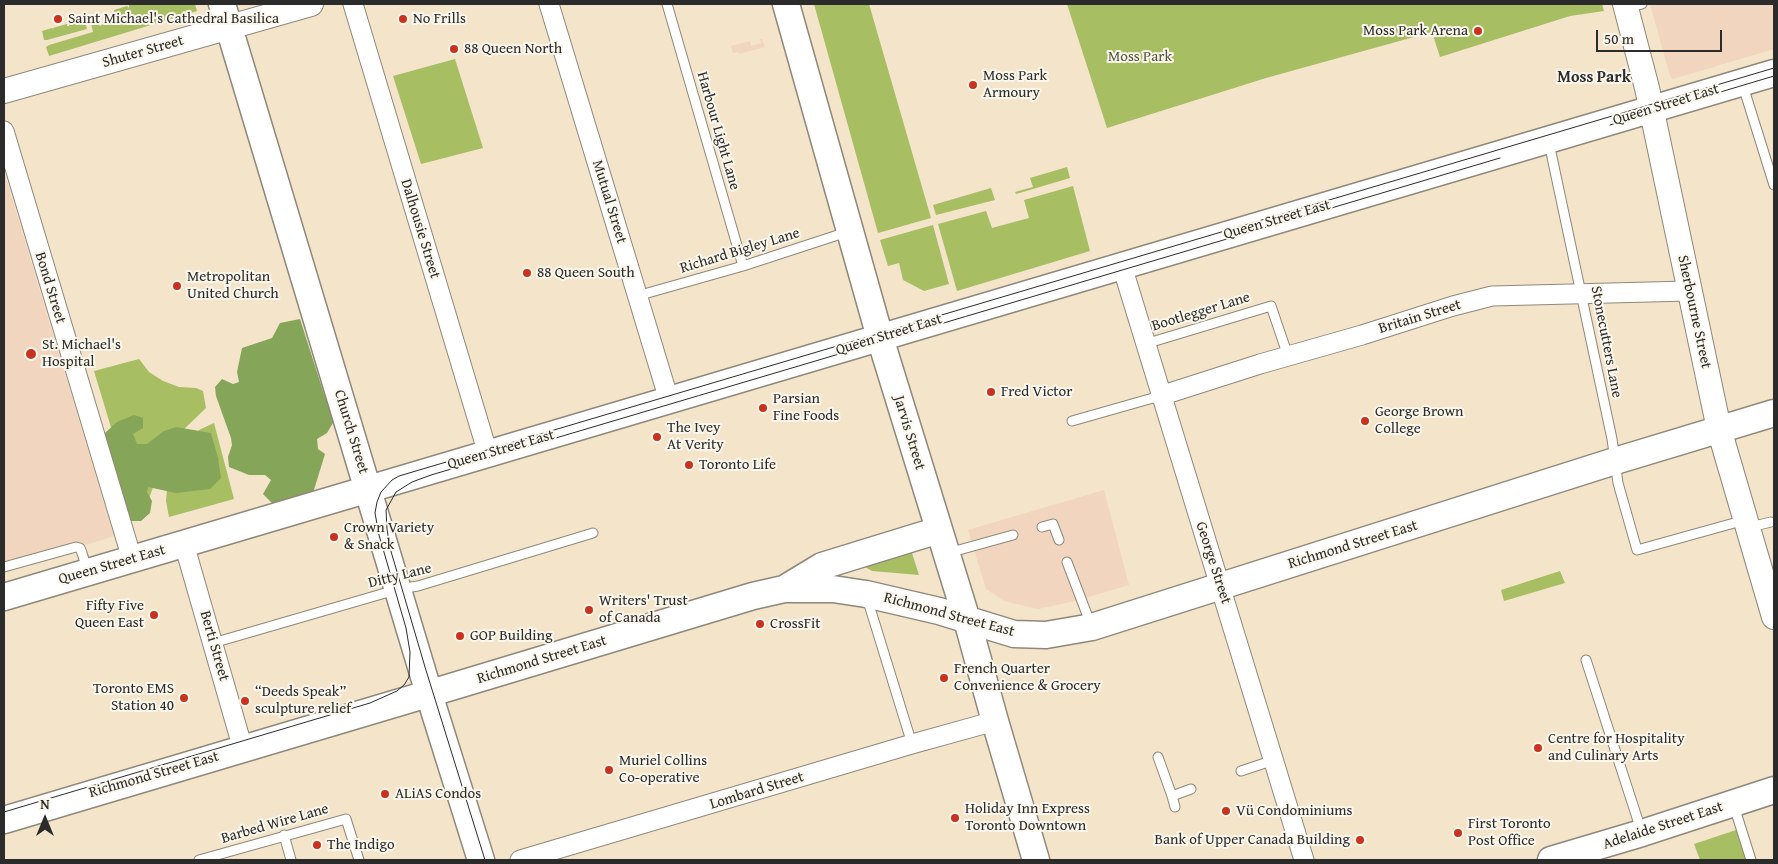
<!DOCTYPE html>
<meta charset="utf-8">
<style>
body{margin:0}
#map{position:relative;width:1778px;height:864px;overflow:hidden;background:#f3e4ca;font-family:"Gentium Book Plus",serif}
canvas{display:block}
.frame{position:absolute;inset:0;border:5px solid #2b2b2b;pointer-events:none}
.north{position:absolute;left:20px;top:794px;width:50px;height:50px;-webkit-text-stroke:4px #fbf7ec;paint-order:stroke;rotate:0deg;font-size:14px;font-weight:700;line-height:20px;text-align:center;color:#2b2b2b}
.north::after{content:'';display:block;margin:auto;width:18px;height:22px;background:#2b2b2b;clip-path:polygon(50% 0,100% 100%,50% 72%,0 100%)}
.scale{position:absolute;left:1596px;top:30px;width:126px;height:22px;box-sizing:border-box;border:2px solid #2b2b2b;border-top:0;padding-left:6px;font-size:15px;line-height:18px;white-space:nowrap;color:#2b2b2b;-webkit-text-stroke:4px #fbf7ec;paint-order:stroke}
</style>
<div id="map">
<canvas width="1778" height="864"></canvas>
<div class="frame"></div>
<div class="north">N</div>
<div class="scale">50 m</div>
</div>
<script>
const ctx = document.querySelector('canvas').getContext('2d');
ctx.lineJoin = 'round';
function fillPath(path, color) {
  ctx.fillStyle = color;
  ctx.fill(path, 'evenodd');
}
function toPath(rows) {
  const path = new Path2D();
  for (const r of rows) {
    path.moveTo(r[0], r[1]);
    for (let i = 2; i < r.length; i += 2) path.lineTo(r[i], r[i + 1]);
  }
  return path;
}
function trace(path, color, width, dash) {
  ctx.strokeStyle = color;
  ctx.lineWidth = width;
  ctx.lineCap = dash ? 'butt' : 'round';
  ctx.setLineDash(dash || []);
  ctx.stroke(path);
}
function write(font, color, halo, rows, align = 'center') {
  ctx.font = font + ' "Gentium Book Plus",serif';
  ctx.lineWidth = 4;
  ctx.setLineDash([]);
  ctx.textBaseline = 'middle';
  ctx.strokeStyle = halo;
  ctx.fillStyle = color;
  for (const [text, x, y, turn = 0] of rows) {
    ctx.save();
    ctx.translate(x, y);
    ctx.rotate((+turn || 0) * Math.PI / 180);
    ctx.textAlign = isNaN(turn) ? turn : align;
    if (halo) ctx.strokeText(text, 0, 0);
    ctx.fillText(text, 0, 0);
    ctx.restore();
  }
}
fillPath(toPath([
 [1650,4,1774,4,1774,49,1673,79,1670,76],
 [760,39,762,39,765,47,739,54,739,52,733,53,731,46,750,41,751,46,761,43],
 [4,172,114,536,4,571],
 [1104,490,1129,585,1075,601,1038,609,1004,601,986,589,968,530]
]), '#f2d5be');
fillPath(toPath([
 [134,4,195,4,197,11,49,56,46,47,49,45,93,32,91,23,99,21,100,23,98,24,100,26,106,22,116,20,118,21,118,18,116,18,114,10,127,6,129,8,129,5],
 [814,4,869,4,931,218,878,233],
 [1067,4,1602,4,1604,11,1570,16,1440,57,1432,32,1266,78,1107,128],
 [84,19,87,29,47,40,44,40,42,31,52,28,54,30,53,28,67,24,67,26,69,26,69,23,82,20,83,22],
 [455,59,483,148,421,164,393,76],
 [1067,167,1070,178,1016,194,1015,192,1033,187,1030,178],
 [1073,186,1090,251,957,291,938,224,986,211,992,228,1029,218,1024,200],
 [991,188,995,200,936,215,933,205],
 [933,225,949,284,924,291,903,280,899,263,888,266,880,240],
 [139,359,149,372,163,381,179,387,196,388,203,391,206,408,182,431,158,473,144,513,138,517,94,371],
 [214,423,234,499,169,517,166,501,167,490,191,439,199,430],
 [912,553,919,575,872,571,865,567],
 [1560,571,1565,583,1504,601,1501,590],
 [1739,829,1748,860,1700,860,1694,844]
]), '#a7be63');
fillPath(toPath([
 [300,319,324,394,329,401,334,421,327,433,317,439,318,449,325,454,313,493,298,504,273,504,263,494,271,480,265,475,249,475,229,467,228,457,232,445,231,438,216,396,215,387,222,379,233,384,239,382,237,372,242,348,272,338,280,323],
 [134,415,143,418,143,428,133,434,137,444,147,444,164,431,176,427,211,433,218,458,221,478,210,489,176,493,148,487,147,492,152,501,150,513,141,521,131,521,125,518,105,445,105,433,117,422]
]), '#85a559');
const service = toPath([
 [667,4,743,266],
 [1626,8,1642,4],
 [1743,86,1774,185],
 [1549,143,1612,439,1618,483,1637,550,1745,520],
 [637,296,743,266,847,232],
 [1145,344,1271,306,1288,356],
 [1072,421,1160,396],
 [1042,527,1053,524,1059,540],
 [1750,527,1771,522],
 [948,553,1013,535],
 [1067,562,1091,625],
 [4,567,76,547,80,548,82,553,87,569],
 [867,598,912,744],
 [213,643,399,589,418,586,593,533],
 [1586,660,1641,830],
 [1158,757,1172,796],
 [1241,771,1274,760],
 [1734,806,1751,860],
 [1175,807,1172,796,1191,789],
 [284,835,291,860],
 [199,860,346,819,359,860]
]);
const minor = toPath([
 [353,4,488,454],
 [549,4,669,400],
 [4,131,132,559],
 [1122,266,1304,860],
 [1160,396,1260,364,1362,335,1453,306,1492,296,1689,291],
 [184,544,243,749],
 [520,860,912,744,995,721]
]);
const tertiary = toPath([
 [1625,4,1647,88,1719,429,1774,617],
 [4,91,311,4]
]);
const secondary = toPath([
 [222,4,434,710,481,860],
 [786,4,881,341,967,620,995,721,1036,860],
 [784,589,822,566,939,530],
 [4,597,1774,73],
 [4,820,451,687,753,596,784,589,833,589,866,594,939,611,1014,634,1046,635,1092,627,1615,461,1774,413],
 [1551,860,1642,833,1774,790]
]);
trace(service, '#8f887a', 11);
trace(minor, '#8f887a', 21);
trace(tertiary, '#8f887a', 26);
trace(secondary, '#8f887a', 29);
trace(service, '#fff', 9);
trace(minor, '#fff', 19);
trace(tertiary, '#fff', 24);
trace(secondary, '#fff', 26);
trace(toPath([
 [1610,125,1774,76],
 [4,812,370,703,397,691,404,685,409,677,410,652,406,628,379,535,375,513,377,502,381,492,392,480,399,476,1774,68],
 [485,860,425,667,390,548,387,529,386,510,396,492,412,482,431,475,1500,158]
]), '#2b2b2b', 1);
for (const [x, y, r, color] of [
 [58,19,5,"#c8321e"],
 [403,19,5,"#c8321e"],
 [1478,31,5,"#c8321e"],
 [454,49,5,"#c8321e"],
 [973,85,5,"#c8321e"],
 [527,273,5,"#c8321e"],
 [177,286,5,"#c8321e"],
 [31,354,6,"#c8321e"],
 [991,392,5,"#c8321e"],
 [763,408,5,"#c8321e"],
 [1365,421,5,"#c8321e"],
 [657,437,5,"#c8321e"],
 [689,465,5,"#c8321e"],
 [334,537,5,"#c8321e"],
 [589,610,5,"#c8321e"],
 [154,615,5,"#c8321e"],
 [760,624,5,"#c8321e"],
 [460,636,5,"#c8321e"],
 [944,678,5,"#c8321e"],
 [184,698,5,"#c8321e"],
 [245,701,5,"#c8321e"],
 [1538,748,5,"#c8321e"],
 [609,770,5,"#c8321e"],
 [385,794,5,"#c8321e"],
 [1226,811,5,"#c8321e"],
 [955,818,5,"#c8321e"],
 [1458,833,5,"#c8321e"],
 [1360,840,5,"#c8321e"],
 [317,845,5,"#c8321e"]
]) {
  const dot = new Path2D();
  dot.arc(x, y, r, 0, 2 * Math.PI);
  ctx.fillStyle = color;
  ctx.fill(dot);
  trace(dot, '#fbf7ec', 2);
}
write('15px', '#2b2b2b', '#fbf7ec', [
 ["Saint Michael's Cathedral Basilica",68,19],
 ["No Frills",413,19],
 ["Moss Park Arena",1468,31,"right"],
 ["88 Queen North",464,49],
 ["Moss Park",983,76],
 ["Armoury",983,93],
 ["88 Queen South",537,273],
 ["Metropolitan",187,277],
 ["United Church",187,294],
 ["St. Michael's",42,345],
 ["Hospital",42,362],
 ["Fred Victor",1001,392],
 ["Parsian",773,399],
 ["Fine Foods",773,416],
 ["George Brown",1375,412],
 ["College",1375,429],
 ["The Ivey",667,428],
 ["At Verity",667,445],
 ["Toronto Life",699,465],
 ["Crown Variety",344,528],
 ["& Snack",344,545],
 ["Writers' Trust",599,601],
 ["of Canada",599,618],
 ["Fifty Five",144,606,"right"],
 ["Queen East",144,623,"right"],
 ["CrossFit",770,624],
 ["GOP Building",470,636],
 ["French Quarter",954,669],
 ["Convenience & Grocery",954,686],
 ["Toronto EMS",174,689,"right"],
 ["Station 40",174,706,"right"],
 ["“Deeds Speak”",255,692],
 ["sculpture relief",255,709],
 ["Centre for Hospitality",1548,739],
 ["and Culinary Arts",1548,756],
 ["Muriel Collins",619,761],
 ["Co-operative",619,778],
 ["ALiAS Condos",395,794],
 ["Holiday Inn Express",965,809],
 ["Toronto Downtown",965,826],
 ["Vü Condominiums",1236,811],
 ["First Toronto",1468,824],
 ["Post Office",1468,841],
 ["Bank of Upper Canada Building",1350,840,"right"],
 ["The Indigo",327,845]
], 'left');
write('15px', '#2b2b2b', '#fbf7ec', [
 ["Shuter Street",143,52,-16],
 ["Queen Street East",1666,105,-17],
 ["Harbour Light Lane",718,131,74],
 ["Mutual Street",609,202,73],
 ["Queen Street East",1277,220,-16],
 ["Dalhousie Street",420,229,73],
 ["Richard Bigley Lane",740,251,-17],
 ["Bond Street",50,288,73],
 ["Bootlegger Lane",1201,312,-17],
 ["Sherbourne Street",1694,312,78],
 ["Britain Street",1420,317,-17],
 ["Queen Street East",889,335,-17],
 ["Stonecutters Lane",1606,342,79],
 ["Church Street",351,432,73],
 ["Jarvis Street",909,433,73],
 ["Queen Street East",501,450,-16],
 ["Richmond Street East",1353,545,-17],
 ["George Street",1213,563,72],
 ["Queen Street East",112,565,-16],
 ["Ditty Lane",400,576,-14],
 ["Richmond Street East",949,615,15],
 ["Berti Street",214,646,74],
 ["Richmond Street East",542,660,-17],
 ["Richmond Street East",154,775,-16],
 ["Lombard Street",757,791,-17],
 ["Barbed Wire Lane",275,824,-16],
 ["Adelaide Street East",1663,826,-18]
]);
write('15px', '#50573c', '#fbf7ec', [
 ["Moss Park",1140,57]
]);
write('bold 16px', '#2b2b2b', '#fbf7ec', [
 ["Moss Park",1594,78]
]);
</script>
